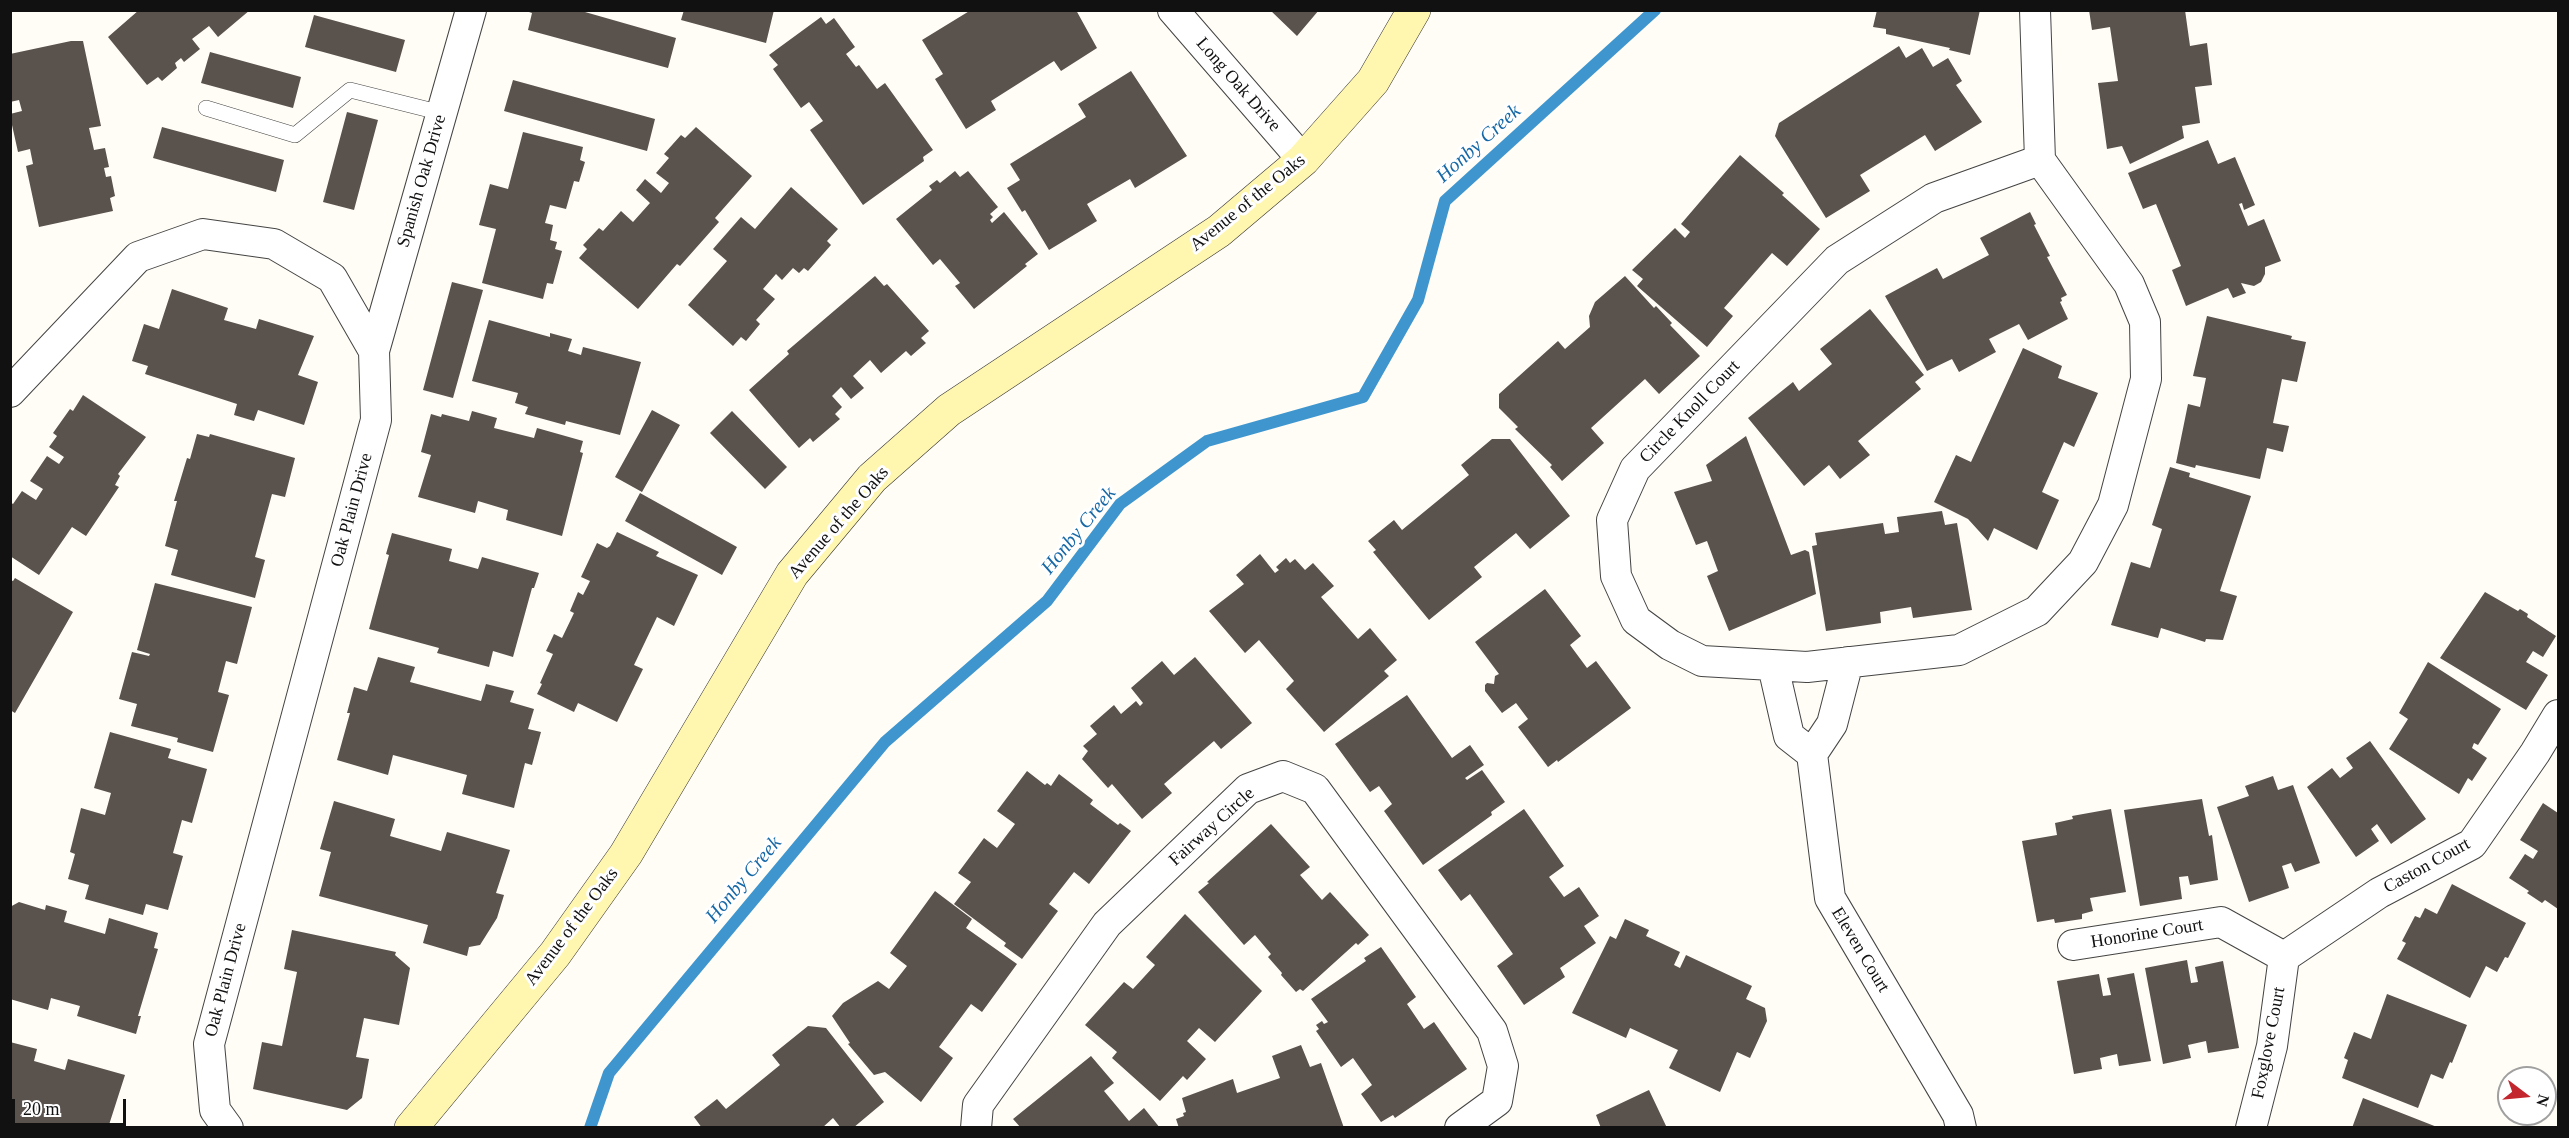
<!DOCTYPE html>
<style>
body{margin:0}
#map{position:relative;width:2569px;height:1138px;overflow:hidden;background:#fffdf5;font-family:"Times New Roman",serif}
canvas{display:block}
.frame{position:absolute;inset:0;border:12px solid #111;pointer-events:none}
.north{position:absolute;left:2497px;top:1066px;width:60px;height:60px;box-sizing:border-box;background:#fff;border:2px solid #a0a0a0;border-radius:50%;rotate:106deg;font-size:16px;font-weight:700;line-height:24px;text-align:center;color:#111}
.north::after{content:'';display:block;margin:auto;width:21px;height:27px;background:#c4262e;clip-path:polygon(50% 0,100% 100%,50% 72%,0 100%)}
.scale{position:absolute;left:12px;top:1099px;width:114px;height:27px;box-sizing:border-box;border:3px solid #111;border-top:0;padding-left:8px;font-size:18px;line-height:21px;white-space:nowrap;color:#111;-webkit-text-stroke:4px #fff;paint-order:stroke}
</style>
<div id="map">
<canvas width="2569" height="1138"></canvas>
<div class="frame"></div>
<div class="north">N</div>
<div class="scale">20 m</div>
</div>
<script>
const ctx = document.querySelector('canvas').getContext('2d');
ctx.lineJoin = 'round';
function toPath(rows) {
  const path = new Path2D();
  for (const r of rows) {
    path.moveTo(r[0], r[1]);
    for (let i = 2; i < r.length; i += 2) path.lineTo(r[i], r[i + 1]);
  }
  return path;
}
function trace(path, color, width, dash) {
  ctx.strokeStyle = color;
  ctx.lineWidth = width;
  ctx.lineCap = dash ? 'butt' : 'round';
  ctx.setLineDash(dash || []);
  ctx.stroke(path);
}
function fillPath(path, color) {
  ctx.fillStyle = color;
  ctx.fill(path, 'evenodd');
}
function write(font, color, halo, rows, align = 'center') {
  ctx.font = font + ' "Times New Roman",serif';
  ctx.lineWidth = 6;
  ctx.setLineDash([]);
  ctx.textBaseline = 'middle';
  ctx.strokeStyle = halo;
  ctx.fillStyle = color;
  for (const [text, x, y, turn = 0] of rows) {
    ctx.save();
    ctx.translate(x, y);
    ctx.rotate((+turn || 0) * Math.PI / 180);
    ctx.textAlign = isNaN(turn) ? turn : align;
    if (halo) ctx.strokeText(text, 0, 0);
    ctx.fillText(text, 0, 0);
    ctx.restore();
  }
}
trace(toPath([
 [590,1128,609,1073,885,742,1047,601,1120,504,1207,441,1363,397,1418,300,1445,201,1655,10]
]), '#3f96cf', 12);
fillPath(toPath([
 [139,10,250,10,218,37,209,26,192,39,200,49,184,62,181,58,175,63,177,68,162,81,158,77,147,85,108,37],
 [523,10,578,10,676,38,668,68,528,30,532,13],
 [684,10,774,10,766,43,681,20],
 [971,10,1076,10,1097,48,1061,71,1054,61,991,101,996,110,966,129,935,79,943,74,922,40],
 [1270,10,1319,10,1297,36],
 [1877,10,1980,10,1970,55,1949,50,1950,48,1886,34,1886,29,1873,27],
 [2089,10,2185,10,2190,46,2207,43,2212,85,2195,87,2200,123,2182,126,2184,138,2130,164,2122,146,2107,149,2098,83,2118,81,2110,27,2092,30],
 [314,15,405,40,396,72,305,47],
 [821,17,826,24,834,18,855,47,846,54,856,67,859,65,877,89,885,83,933,150,923,157,924,161,863,205,810,130,823,121,809,102,801,108,773,69,778,65,769,55],
 [71,41,83,41,101,126,89,128,94,150,105,148,109,167,104,168,106,177,111,176,115,196,110,198,113,211,39,227,26,166,33,164,30,149,18,152,10,116,10,114,22,111,19,100,10,102,10,54],
 [1899,46,1906,58,1922,48,1933,67,1948,58,1962,81,1956,85,1982,122,1935,151,1925,135,1860,175,1870,191,1826,218,1775,136,1779,123],
 [210,52,301,77,293,108,201,83],
 [1131,71,1187,156,1135,188,1130,179,1087,204,1097,221,1049,250,1025,210,1022,212,1007,188,1020,180,1010,164,1086,117,1078,104],
 [513,80,655,119,647,151,504,111],
 [347,112,378,120,354,210,323,202],
 [162,127,284,160,276,192,153,158],
 [696,127,752,176,715,218,719,222,680,266,677,264,638,309,579,258,587,249,583,245,599,228,603,231,621,211,633,222,650,203,636,190,645,179,661,193,669,183,656,173,669,158,664,154,681,135,685,138],
 [523,132,583,147,580,160,585,162,579,182,574,181,566,209,550,205,545,223,553,225,550,240,557,242,555,249,562,251,553,284,547,283,543,299,482,283,496,229,479,225,490,184,508,189],
 [2208,140,2218,164,2235,157,2255,205,2244,210,2242,203,2239,204,2248,226,2264,219,2281,261,2265,267,2265,274,2261,282,2254,286,2241,283,2246,293,2233,298,2228,288,2186,306,2172,270,2181,266,2156,204,2143,209,2128,173],
 [1740,155,1784,193,1782,195,1820,229,1787,266,1772,253,1724,308,1733,316,1707,347,1637,286,1643,279,1632,270,1675,228,1685,238,1690,232,1681,224],
 [955,171,960,177,968,171,998,207,990,214,993,217,990,220,992,223,1004,212,1038,254,1025,264,1027,266,974,309,955,286,960,283,940,259,933,265,896,219,932,190,929,186,937,180,940,183],
 [791,187,838,229,827,241,831,245,808,271,804,268,799,273,793,268,782,280,776,274,763,289,775,299,756,320,760,324,746,341,741,337,733,346,688,305,727,261,713,249,741,217,755,229],
 [2030,212,2036,224,2034,225,2050,256,2047,257,2067,295,2061,298,2062,301,2060,302,2068,319,2028,340,2019,324,1989,339,1996,352,1959,372,1952,359,1927,371,1885,296,1937,268,1943,279,1989,255,1980,238],
 [875,276,884,286,887,284,929,331,921,338,926,343,911,356,906,351,881,373,870,360,853,376,864,388,851,399,841,387,832,396,842,407,835,414,840,419,813,442,810,438,799,448,749,390,789,354,787,351],
 [1625,276,1654,308,1656,306,1672,323,1670,325,1700,356,1659,394,1645,379,1591,428,1604,443,1562,481,1550,467,1552,465,1515,429,1518,427,1499,408,1499,394,1558,341,1565,349,1590,327,1589,316,1595,302],
 [452,282,483,290,453,398,423,390],
 [172,289,228,308,224,320,256,329,259,319,314,336,298,375,318,382,304,425,258,410,254,421,234,415,237,404,145,374,148,366,132,361,144,324,159,329],
 [1870,309,1924,375,1915,382,1921,389,1858,441,1870,455,1840,479,1829,465,1804,486,1748,418,1793,382,1799,391,1832,364,1820,349],
 [2207,316,2292,336,2291,339,2306,342,2297,382,2282,379,2273,423,2289,426,2283,452,2267,448,2260,479,2196,465,2195,468,2176,463,2188,404,2200,407,2206,378,2193,376],
 [489,320,550,337,550,333,572,339,568,351,581,355,583,347,641,362,620,435,566,421,565,425,525,414,528,407,515,403,518,393,472,381],
 [2023,348,2062,366,2058,378,2098,393,2074,447,2064,442,2042,492,2059,500,2037,550,1994,528,1988,541,1968,519,1934,502,1956,455,1971,462],
 [83,395,146,437,118,474,120,476,115,485,119,487,86,536,72,527,39,575,10,556,10,502,13,504,22,491,36,500,43,489,30,481,47,456,59,464,64,457,49,447,57,436,53,433,70,409,73,411],
 [652,410,680,425,642,492,615,477],
 [472,411,497,418,494,428,534,438,537,428,583,441,580,452,583,453,562,536,506,520,508,510,478,501,475,513,418,497,431,455,421,452,431,414,441,417,442,414,469,421],
 [732,411,787,467,765,489,710,433],
 [197,434,209,437,210,434,295,458,285,497,272,494,255,557,265,560,255,598,171,575,178,550,165,546,177,501,174,501,187,458,190,459],
 [1746,436,1791,555,1805,550,1809,552,1816,594,1729,631,1707,576,1718,571,1707,541,1696,545,1674,492,1712,481,1706,465],
 [1492,439,1510,439,1570,516,1530,549,1516,533,1474,567,1482,577,1429,620,1373,552,1376,550,1368,541,1394,520,1402,530,1469,475,1461,465],
 [2170,467,2190,473,2189,477,2251,496,2220,591,2237,596,2223,640,2206,639,2205,642,2161,628,2158,638,2111,625,2131,562,2150,568,2162,529,2152,525],
 [640,493,737,547,722,575,625,521],
 [1942,511,1945,525,1957,523,1972,610,1913,618,1911,607,1880,612,1881,623,1826,631,1812,546,1817,545,1815,533,1883,523,1885,534,1899,532,1897,517],
 [617,532,659,552,656,556,698,575,674,626,657,617,634,665,643,669,617,722,578,703,574,712,537,694,542,684,540,683,553,654,546,651,554,634,562,638,574,613,570,611,578,592,583,595,590,581,581,577,597,543,607,548,610,546],
 [392,533,452,549,449,561,478,569,482,557,539,573,534,588,532,588,513,657,493,651,489,667,437,653,439,648,369,629,389,555,386,554],
 [1260,554,1275,573,1279,570,1276,567,1286,558,1290,563,1295,559,1305,570,1313,563,1334,586,1321,597,1358,639,1370,628,1397,660,1384,671,1389,676,1324,732,1286,689,1294,681,1259,640,1245,653,1209,611,1244,584,1236,575],
 [15,578,73,612,15,713,10,710,10,580,13,581],
 [155,583,252,607,237,664,226,661,218,692,229,695,213,752,177,742,178,738,131,726,137,704,119,699,132,652,149,656,150,654,137,650],
 [1545,589,1581,636,1570,645,1587,668,1596,661,1631,708,1558,762,1557,760,1548,767,1518,727,1528,719,1516,703,1502,713,1485,691,1485,685,1487,683,1494,684,1495,676,1499,674,1475,642],
 [2485,592,2518,611,2520,609,2528,614,2527,617,2556,636,2543,657,2533,651,2526,662,2548,675,2526,710,2440,658],
 [378,657,415,667,410,682,481,701,486,684,514,691,510,702,534,709,528,729,541,732,532,765,525,763,514,808,462,794,467,775,393,755,388,775,337,760,350,713,347,713,354,687,367,691],
 [1195,657,1252,723,1221,749,1214,741,1164,784,1172,793,1142,819,1112,784,1108,788,1082,759,1088,751,1083,746,1097,734,1090,726,1114,705,1121,714,1136,701,1140,706,1143,703,1131,688,1162,661,1174,675],
 [2428,662,2501,709,2478,745,2474,743,2472,748,2487,758,2472,781,2468,778,2459,794,2389,749,2408,719,2399,713],
 [1407,695,1452,758,1470,745,1484,765,1465,778,1467,780,1482,770,1505,802,1491,812,1492,815,1423,865,1384,811,1392,804,1379,786,1370,792,1335,744],
 [110,732,171,749,168,758,207,769,192,823,182,820,173,853,183,856,168,910,146,904,143,915,85,899,89,885,68,879,75,854,70,852,81,808,105,815,111,793,94,788],
 [2370,741,2426,819,2391,844,2377,824,2371,829,2379,841,2356,857,2307,787,2332,768,2340,778,2353,768,2346,758],
 [1027,771,1045,785,1047,783,1051,786,1059,774,1093,800,1090,804,1118,825,1120,823,1131,831,1089,884,1074,872,1049,904,1058,911,1022,959,1004,946,1006,943,954,904,971,882,958,873,984,838,997,848,1015,824,997,811],
 [2273,776,2278,790,2293,785,2320,863,2295,872,2291,863,2282,866,2289,888,2249,902,2217,807,2249,796,2245,786],
 [2202,799,2209,836,2212,835,2218,880,2190,885,2188,876,2179,877,2182,899,2140,906,2124,810],
 [334,801,395,819,390,836,441,851,447,832,510,850,496,893,504,895,497,918,480,945,469,947,467,956,423,943,428,925,319,896,331,852,320,849],
 [2543,803,2558,813,2558,909,2545,900,2542,903,2527,893,2529,891,2509,878,2525,854,2533,859,2538,851,2520,840],
 [1524,809,1564,866,1549,877,1564,897,1579,887,1599,916,1584,926,1596,943,1560,968,1565,977,1524,1005,1497,966,1513,954,1470,894,1461,901,1438,870],
 [2111,809,2126,892,2090,898,2093,911,2082,914,2082,919,2055,923,2054,919,2037,922,2022,841,2057,835,2055,823,2073,819,2072,816],
 [1271,824,1310,867,1300,875,1322,900,1330,892,1369,935,1358,945,1356,943,1303,991,1300,989,1296,992,1281,975,1282,973,1268,957,1271,954,1255,935,1244,945,1198,892,1209,883,1207,882],
 [2452,884,2526,923,2508,958,2505,957,2497,972,2486,966,2470,998,2397,959,2406,943,2402,941,2415,916,2420,918,2425,908,2437,914],
 [935,891,972,919,966,928,1017,964,982,1012,971,1004,939,1047,953,1058,921,1102,885,1072,874,1075,848,1044,850,1043,832,1016,843,1003,878,981,889,989,907,966,890,953],
 [19,902,45,910,46,905,67,911,64,922,105,934,109,918,158,933,154,948,158,949,138,1016,141,1016,136,1034,77,1016,80,1006,51,998,48,1010,10,999,10,907],
 [1185,914,1262,991,1215,1042,1199,1028,1187,1041,1206,1059,1187,1080,1183,1076,1160,1101,1112,1058,1117,1052,1085,1025,1124,982,1133,989,1155,965,1146,957],
 [1625,919,1649,930,1646,936,1680,952,1674,965,1680,968,1686,955,1752,986,1746,999,1765,1008,1767,1021,1750,1058,1737,1052,1720,1092,1669,1068,1678,1050,1630,1028,1626,1038,1572,1013,1610,936,1616,939],
 [292,930,396,952,395,955,410,968,399,1025,364,1018,356,1057,369,1059,362,1098,347,1110,253,1089,262,1042,282,1046,297,972,284,969],
 [1381,947,1416,997,1407,1004,1424,1029,1434,1022,1467,1069,1395,1118,1393,1115,1381,1122,1361,1094,1372,1085,1353,1058,1341,1067,1316,1031,1319,1029,1316,1025,1322,1021,1324,1024,1328,1022,1311,999,1366,961,1364,958],
 [2187,960,2191,983,2198,982,2195,967,2223,961,2239,1048,2208,1053,2206,1041,2188,1045,2191,1058,2163,1064,2145,968],
 [2134,973,2151,1061,2119,1066,2117,1054,2100,1058,2102,1069,2074,1074,2057,981,2099,974,2103,996,2111,995,2107,978],
 [2387,994,2467,1025,2452,1063,2450,1062,2443,1079,2431,1074,2418,1108,2342,1078,2348,1060,2344,1058,2354,1032,2371,1039],
 [808,1026,826,1028,884,1102,853,1128,841,1128,833,1118,822,1128,702,1128,694,1117,717,1099,726,1109,780,1065,772,1055],
 [10,1042,37,1049,34,1061,65,1070,68,1059,125,1075,108,1128,10,1128],
 [1301,1045,1310,1067,1321,1063,1344,1128,1179,1128,1176,1119,1184,1116,1183,1113,1186,1112,1182,1098,1233,1079,1237,1093,1280,1078,1272,1056],
 [1091,1056,1114,1083,1104,1091,1129,1121,1144,1108,1160,1128,1021,1128,1013,1119],
 [1649,1090,1667,1128,1601,1128,1596,1115],
 [2363,1098,2437,1127,2437,1128,2352,1128]
]), '#5a524d');
const lane = toPath([
 [206,108,295,135,350,90,442,113]
]);
const street = toPath([
 [1173,10,1303,160],
 [2035,10,2040,160],
 [2040,160,2129,284,2145,322,2146,379,2113,505,2083,562,2037,611,1959,650,1807,667,1702,661,1670,645,1636,620,1616,576,1612,520,1635,469,1837,260,1934,198,2040,160],
 [374,351,471,10],
 [10,392,138,257,203,234,274,244,332,278,374,351,376,420,209,1044,215,1110,228,1128],
 [1848,662,1832,724,1812,754,1830,898,1958,1115,1961,1128],
 [1773,666,1789,736,1812,754],
 [2073,945,2221,922,2284,957],
 [2284,957,2379,893,2472,844,2535,753,2558,715],
 [976,1128,978,1105,1107,924,1248,789,1283,776,1315,789,1492,1031,1503,1066,1497,1101,1460,1128],
 [2251,1128,2272,1046,2284,957]
]);
const secondary = toPath([
 [411,1128,555,954,626,854,792,574,872,478,949,410,1219,231,1303,160,1373,81,1414,10]
]);
trace(lane, '#444', 16);
trace(street, '#444', 32);
trace(secondary, '#333', 34);
trace(lane, '#fff', 15);
trace(street, '#fff', 30);
trace(secondary, '#fff6b0', 33);
write('18px', '#111', '#fff', [
 ["Long Oak Drive",1238,85,49],
 ["Spanish Oak Drive",422,181,-74],
 ["Avenue of the Oaks",1248,203,-39],
 ["Circle Knoll Court",1690,412,-46],
 ["Oak Plain Drive",352,510,-75],
 ["Avenue of the Oaks",839,523,-49],
 ["Fairway Circle",1212,827,-42],
 ["Caston Court",2427,866,-29],
 ["Avenue of the Oaks",572,927,-53],
 ["Honorine Court",2147,934,-9],
 ["Eleven Court",1860,950,59],
 ["Oak Plain Drive",226,980,-75],
 ["Foxglove Court",2269,1043,-79]
]);
write('italic 20px', '#1768a6', '#fff', [
 ["Honby Creek",1479,144,-42],
 ["Honby Creek",1079,531,-51],
 ["Honby Creek",744,880,-50]
]);
</script>
